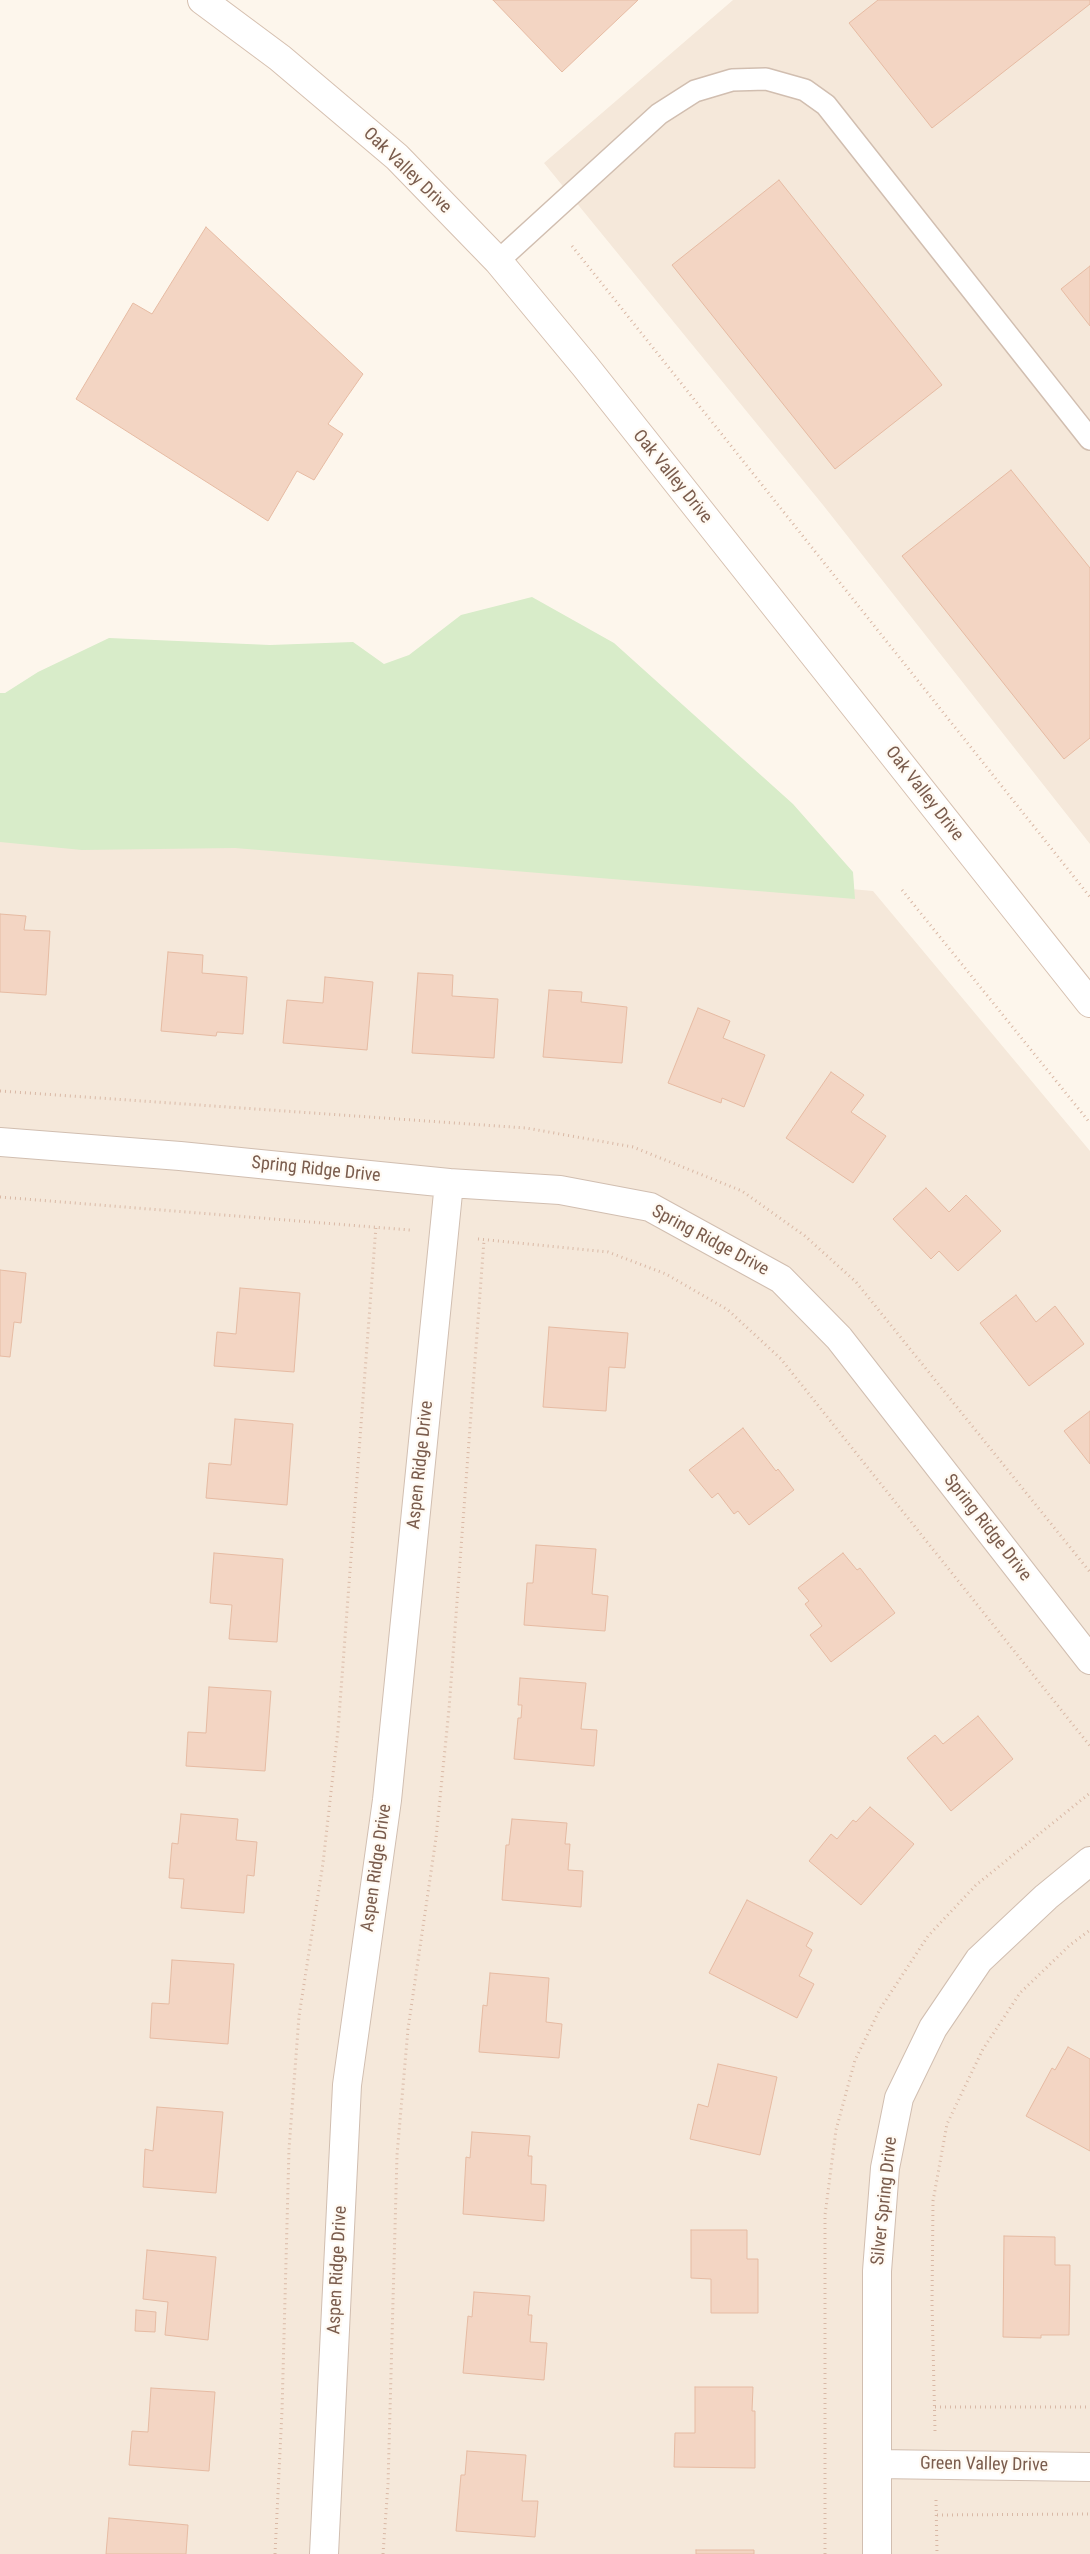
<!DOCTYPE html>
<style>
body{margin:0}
canvas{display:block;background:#fdf6ec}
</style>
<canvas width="1090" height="2554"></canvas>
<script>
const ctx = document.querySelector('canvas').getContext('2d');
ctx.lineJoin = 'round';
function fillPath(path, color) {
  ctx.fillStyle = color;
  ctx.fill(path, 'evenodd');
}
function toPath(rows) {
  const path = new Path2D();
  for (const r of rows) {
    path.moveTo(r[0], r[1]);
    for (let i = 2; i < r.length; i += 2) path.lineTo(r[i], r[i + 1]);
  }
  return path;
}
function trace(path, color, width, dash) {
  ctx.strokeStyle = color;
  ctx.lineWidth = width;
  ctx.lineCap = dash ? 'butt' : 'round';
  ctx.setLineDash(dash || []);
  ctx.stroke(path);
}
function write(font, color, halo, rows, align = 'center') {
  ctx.font = font + ' "Roboto Condensed",sans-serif';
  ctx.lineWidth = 4.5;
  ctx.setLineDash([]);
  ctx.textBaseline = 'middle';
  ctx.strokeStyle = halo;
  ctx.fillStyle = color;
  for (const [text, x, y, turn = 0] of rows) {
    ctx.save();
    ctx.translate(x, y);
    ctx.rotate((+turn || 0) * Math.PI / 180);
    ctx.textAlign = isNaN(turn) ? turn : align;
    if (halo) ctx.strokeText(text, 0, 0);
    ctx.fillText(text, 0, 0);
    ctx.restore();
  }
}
fillPath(toPath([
 [733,0,1090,0,1090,844,823,505,544,163],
 [0,812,873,891,1090,1151,1090,2554,0,2554]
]), '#f5e8da');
fillPath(toPath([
 [532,597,614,643,793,804,853,872,855,899,235,848,82,850,0,842,0,693,5,693,38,672,109,638,270,645,353,642,384,664,409,655,461,615]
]), '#d8ecc9');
const building = toPath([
 [493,0,638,0,562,72,493,0],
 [878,0,1090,0,1090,4,932,128,849,23,878,0],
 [779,180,942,385,835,469,672,265,779,180],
 [206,227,363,374,328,424,343,434,314,480,297,471,268,521,76,399,133,303,152,314,206,227],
 [1090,266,1090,326,1061,289,1090,266],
 [1011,470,1090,568,1090,738,1064,759,902,556,1011,470],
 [0,914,26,916,24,930,50,931,46,995,0,992,0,914],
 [168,952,203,955,202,973,247,977,243,1034,217,1032,216,1036,161,1031,168,952],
 [418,973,453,975,452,996,498,999,494,1058,412,1053,418,973],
 [325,977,373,982,367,1050,283,1043,287,1000,323,1003,325,977],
 [549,990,582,992,581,1002,627,1007,622,1063,543,1057,549,990],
 [698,1008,730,1021,723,1038,765,1055,744,1107,722,1098,721,1103,668,1083,698,1008],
 [831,1072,864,1095,851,1112,886,1136,853,1183,786,1138,831,1072],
 [926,1188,949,1212,966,1195,1001,1231,958,1271,939,1251,931,1259,893,1219,926,1188],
 [0,1270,26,1273,21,1323,14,1322,10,1357,0,1356,0,1270],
 [240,1288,300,1293,294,1372,214,1366,217,1332,236,1334,240,1288],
 [1016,1295,1036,1322,1055,1306,1084,1344,1029,1386,980,1323,1016,1295],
 [549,1327,628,1333,625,1368,609,1367,606,1411,543,1407,549,1327],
 [1090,1411,1090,1464,1064,1431,1090,1411],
 [235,1419,293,1424,287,1505,206,1498,209,1463,231,1465,235,1419],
 [743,1428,776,1471,778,1469,794,1490,749,1525,738,1511,734,1514,718,1493,712,1498,689,1470,743,1428],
 [536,1545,596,1549,592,1594,608,1596,605,1631,524,1625,527,1583,533,1583,536,1545],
 [214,1553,283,1559,277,1642,229,1639,232,1605,210,1603,214,1553],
 [843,1553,857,1570,860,1568,895,1613,831,1662,810,1635,822,1626,805,1604,809,1601,798,1588,843,1553],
 [520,1678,586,1683,581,1729,597,1730,594,1766,514,1759,518,1718,521,1718,522,1705,518,1705,520,1678],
 [209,1687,271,1691,265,1771,186,1766,188,1732,206,1733,209,1687],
 [978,1716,1013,1759,951,1811,907,1758,935,1735,943,1744,978,1716],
 [870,1807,914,1844,861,1905,809,1861,831,1834,837,1839,853,1820,856,1822,870,1807],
 [181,1814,238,1819,236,1840,257,1842,254,1876,247,1875,244,1913,181,1908,184,1879,169,1878,172,1843,178,1844,181,1814],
 [512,1819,567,1823,565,1844,570,1844,568,1870,583,1871,581,1907,502,1900,506,1845,509,1845,512,1819],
 [747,1900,813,1933,806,1946,812,1950,799,1976,814,1984,797,2018,709,1973,747,1900],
 [172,1960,234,1964,228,2044,150,2038,152,2003,169,2004,172,1960],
 [490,1973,549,1978,546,2022,562,2024,559,2058,479,2052,483,2005,487,2006,490,1973],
 [1068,2047,1090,2059,1090,2151,1026,2116,1052,2068,1055,2070,1068,2047],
 [718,2064,777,2077,760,2155,690,2139,698,2104,708,2107,718,2064],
 [157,2107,223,2112,216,2193,143,2187,145,2149,153,2151,157,2107],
 [472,2132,530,2136,528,2156,532,2156,531,2184,546,2185,544,2221,463,2214,466,2157,470,2158,472,2132],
 [691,2230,747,2230,747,2259,758,2259,758,2313,711,2313,711,2279,691,2278,691,2230],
 [1004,2236,1055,2237,1055,2265,1070,2265,1069,2335,1041,2335,1041,2338,1003,2337,1004,2236],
 [147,2250,216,2257,208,2340,165,2335,168,2302,143,2299,147,2250],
 [474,2292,530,2296,528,2315,532,2315,530,2342,547,2343,544,2380,463,2373,468,2316,472,2317,474,2292],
 [136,2310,156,2312,155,2332,135,2331,136,2310],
 [695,2387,753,2387,752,2411,755,2411,755,2468,674,2467,675,2433,695,2433,695,2387],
 [151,2388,215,2392,209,2471,129,2465,132,2431,148,2432,151,2388],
 [467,2451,526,2455,522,2501,538,2501,535,2537,456,2531,461,2475,465,2475,467,2451],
 [109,2518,188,2525,186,2554,106,2554,109,2518],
 [696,2550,754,2550,754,2554,696,2554,696,2550]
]);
fillPath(building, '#f3d5c3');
trace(building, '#e6bba3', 1);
const lane = toPath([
 [498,261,659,114,695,91,732,80,766,79,805,90,826,105,1090,439]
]);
const street = toPath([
 [0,1142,180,1156,449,1183,560,1190,650,1207,781,1279,839,1338,1090,1660],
 [877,2464,1090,2467],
 [324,2554,347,2085,387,1800,449,1183],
 [877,2554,877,2271,885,2168,899,2098,933,2028,979,1960,1046,1897,1090,1861]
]);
const secondary = toPath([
 [202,0,280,58,397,157,498,261,585,366,1090,1003]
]);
trace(lane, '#d1beb0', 24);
trace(street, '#d1beb0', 30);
trace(secondary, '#d6c0b0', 30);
trace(toPath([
 [572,246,1090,897],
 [902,890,1090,1123],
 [0,1091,526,1128,633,1147,742,1191,805,1236,856,1282,1090,1572],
 [0,1197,410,1230],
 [478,1239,608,1252,666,1274,728,1310,781,1359,1090,1746],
 [935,2407,1090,2407],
 [935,2431,932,2303,933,2201,947,2124,983,2049,1020,1993,1070,1945,1090,1930],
 [936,2500,937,2554],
 [937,2515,1090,2514],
 [275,2554,282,2411,289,2149,299,2016,323,1863,338,1730,376,1226],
 [383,2554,388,2484,397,2155,408,2029,436,1838,449,1709,484,1240],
 [825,2554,825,2215,836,2130,855,2060,880,2009,928,1936,976,1885,1090,1793]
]), '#d9b8a5', 3, [1, 4]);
trace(lane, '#fff', 21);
trace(street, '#fff', 28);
trace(secondary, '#fff', 28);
write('18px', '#7a5c4d', '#fffaf3', [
 ["Oak Valley Drive",407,171,44],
 ["Oak Valley Drive",672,477,51],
 ["Oak Valley Drive",924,794,52],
 ["Spring Ridge Drive",316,1170,6],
 ["Spring Ridge Drive",710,1241,28],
 ["Aspen Ridge Drive",421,1465,-84],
 ["Spring Ridge Drive",987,1528,52],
 ["Aspen Ridge Drive",377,1868,-82],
 ["Silver Spring Drive",885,2201,-84],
 ["Aspen Ridge Drive",338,2270,-87],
 ["Green Valley Drive",984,2465,1]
]);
</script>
